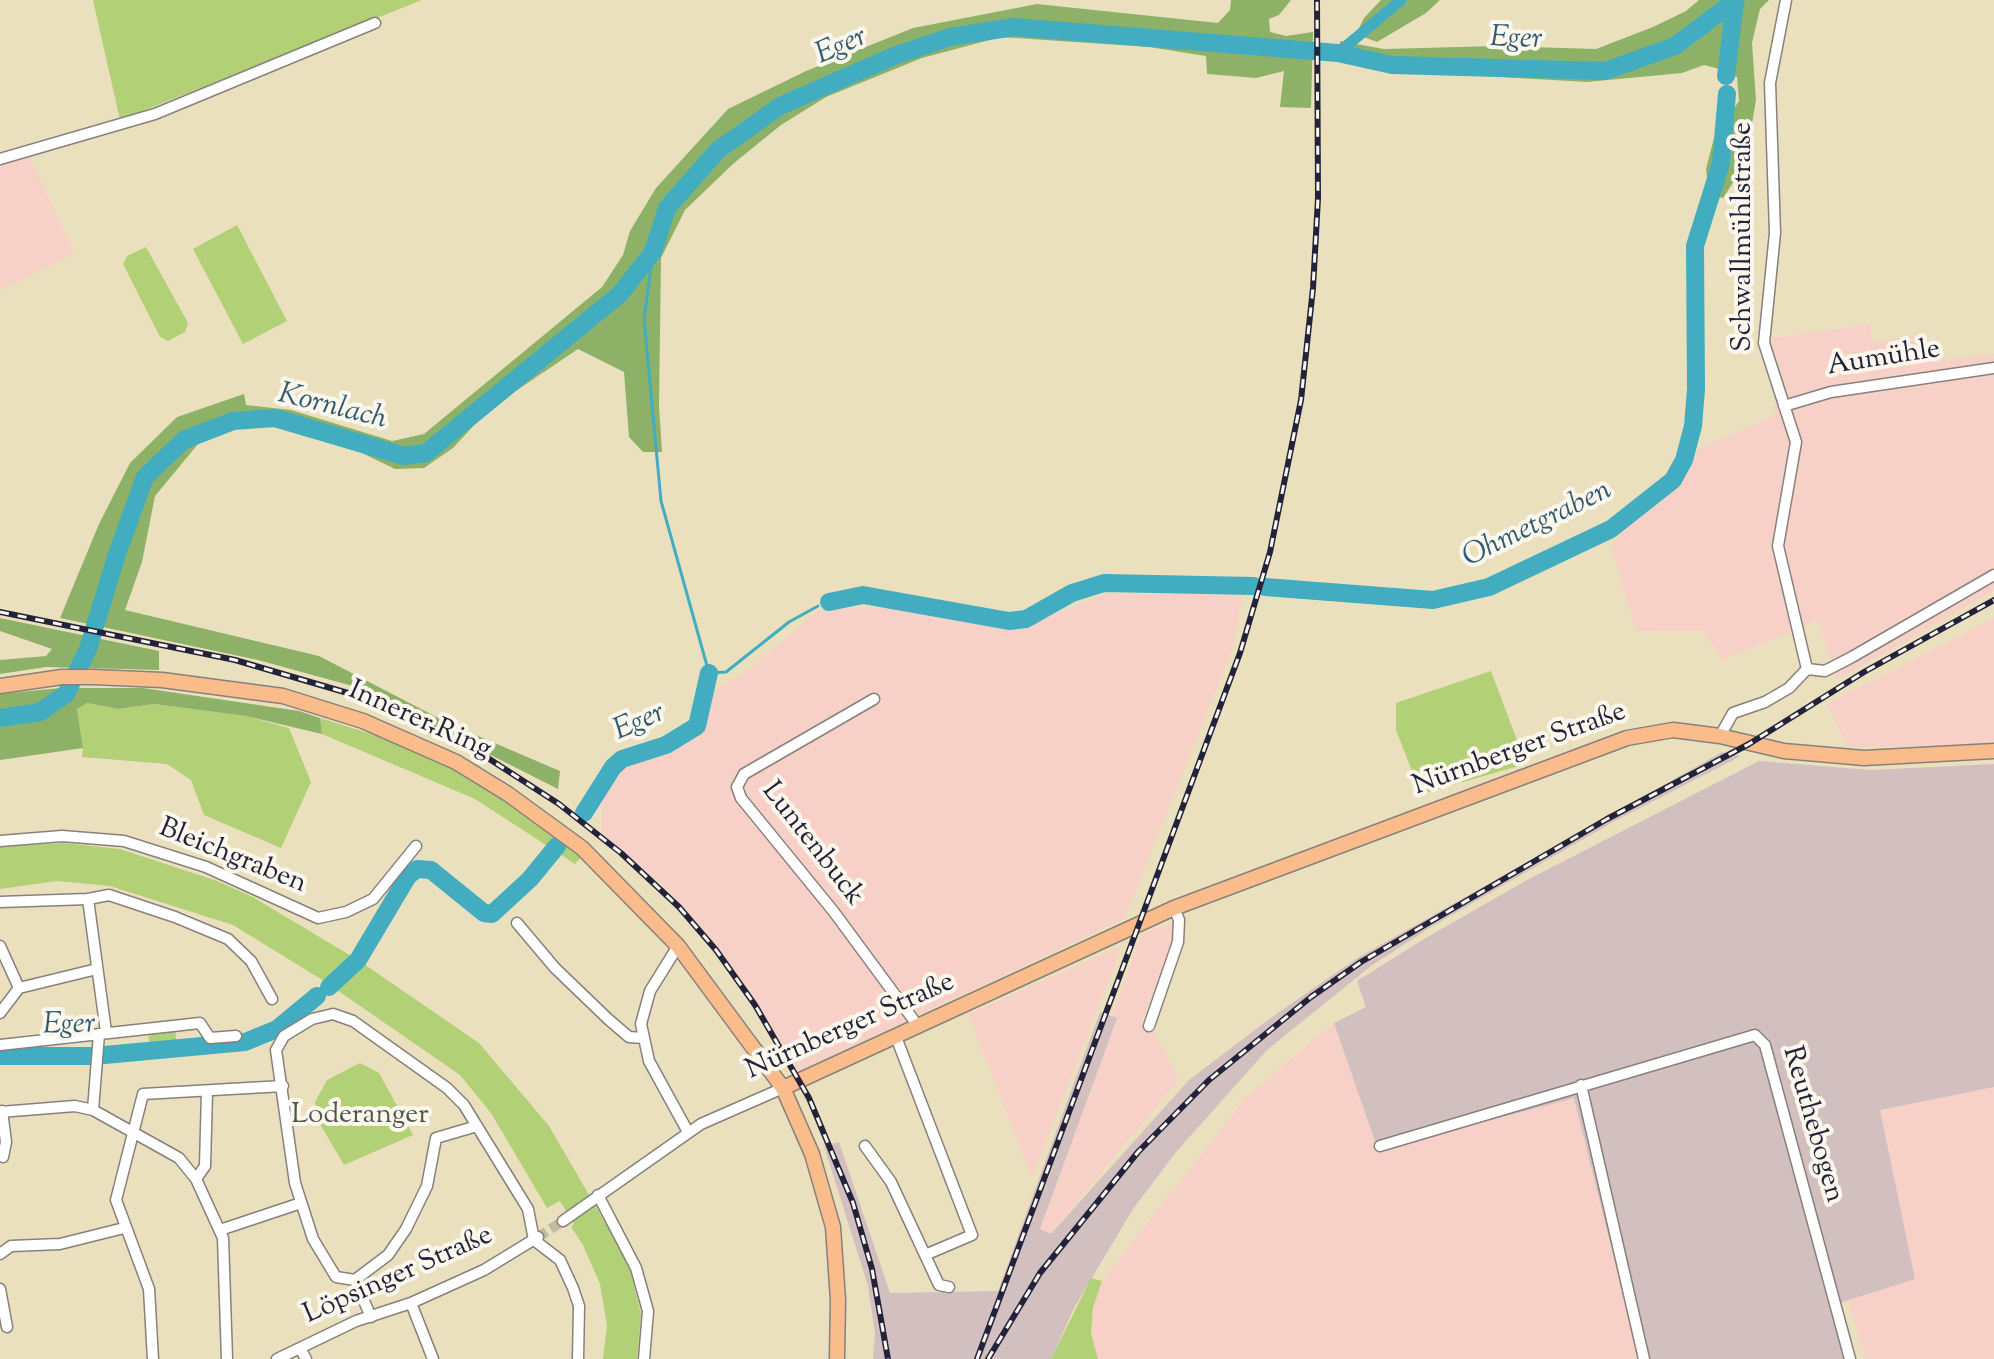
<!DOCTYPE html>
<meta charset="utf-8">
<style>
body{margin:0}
canvas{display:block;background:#ebe0be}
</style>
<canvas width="1994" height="1359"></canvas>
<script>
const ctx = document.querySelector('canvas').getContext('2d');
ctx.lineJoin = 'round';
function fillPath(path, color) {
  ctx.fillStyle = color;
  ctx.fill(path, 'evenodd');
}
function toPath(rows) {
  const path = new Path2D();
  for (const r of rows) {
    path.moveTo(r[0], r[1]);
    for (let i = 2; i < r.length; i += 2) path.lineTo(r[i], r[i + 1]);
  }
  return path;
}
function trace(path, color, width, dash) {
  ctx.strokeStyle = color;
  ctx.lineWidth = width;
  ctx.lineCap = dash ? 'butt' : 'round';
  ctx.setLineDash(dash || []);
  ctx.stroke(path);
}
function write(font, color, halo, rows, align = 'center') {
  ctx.font = font + ' "Sorts Mill Goudy",serif';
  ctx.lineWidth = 8;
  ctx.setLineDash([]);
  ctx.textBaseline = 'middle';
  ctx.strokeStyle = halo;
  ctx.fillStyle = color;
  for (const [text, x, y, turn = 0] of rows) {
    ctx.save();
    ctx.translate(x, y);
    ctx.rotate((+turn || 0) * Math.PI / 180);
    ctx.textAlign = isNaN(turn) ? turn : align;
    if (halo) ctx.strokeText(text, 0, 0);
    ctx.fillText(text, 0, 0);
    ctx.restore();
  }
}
fillPath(toPath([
 [29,156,74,253,0,290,0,165],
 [1870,324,1873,342,1922,335,1929,361,1994,354,1994,591,1837,680,1818,620,1722,660,1703,630,1636,631,1611,545,1659,492,1681,477,1700,448,1775,416,1772,338],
 [1107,593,1243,595,1232,651,1124,919,799,1071,745,984,701,926,660,883,602,833,601,793,628,761,706,726,712,693,750,668,820,609,895,606,1016,630],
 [1994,618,1994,741,1963,746,1848,747,1827,704],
 [1172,923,1174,938,1141,1025,1153,1030,1179,1079,1051,1234,1040,1230,1117,1018,1112,1016,1142,934],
 [1122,946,1078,1059,1032,1177,968,1014],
 [1334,1023,1378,1150,1574,1097,1639,1359,1098,1359,1091,1333,1093,1308,1102,1281,1247,1096],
 [1994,1087,1994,1359,1866,1359,1847,1299,1915,1279,1880,1110]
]), '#f7d1c7');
fillPath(toPath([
 [1722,752,1741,756,1613,822,1431,927,1371,966,1267,1050,1176,1152,1133,1209,1075,1306,1051,1359,873,1359,875,1333,868,1286,824,1146,839,1142,890,1293,998,1291,1100,1012,1117,1018,1040,1229,1051,1234,1189,1080,1272,1017,1359,957],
 [1759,761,1871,770,1994,764,1994,1087,1880,1110,1915,1279,1833,1305,1844,1359,1639,1359,1574,1098,1378,1150,1334,1023,1366,1007,1357,981,1424,939,1527,880]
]), '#d2bfc0');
fillPath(toPath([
 [93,0,422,0,120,120],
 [237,225,287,321,243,344,193,249],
 [146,247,188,323,185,332,168,341,160,337,123,264,127,256],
 [1491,671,1526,764,1421,794,1396,730,1396,703],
 [86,703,118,709,154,704,246,716,289,728,311,782,281,848,204,815,191,780,167,764,82,757,83,748,77,709],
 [320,718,407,745,469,776,582,856,575,864,475,799,322,734],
 [64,843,120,849,217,881,251,896,358,960,479,1043,549,1126,617,1243,630,1270,641,1314,637,1359,603,1359,607,1325,600,1284,583,1245,571,1227,574,1224,560,1201,547,1208,491,1113,460,1075,324,981,233,925,110,886,57,881,0,889,0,847],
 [175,1029,177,1047,150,1050,148,1032],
 [360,1063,379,1073,413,1135,344,1165,320,1124,315,1102,327,1080],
 [1091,1278,1102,1281,1093,1308,1091,1333,1098,1359,1051,1359]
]), '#b2d076');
fillPath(toPath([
 [1231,0,1291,0,1279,15,1269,19,1270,32,1286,36,1313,32,1311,108,1280,107,1284,71,1256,78,1207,74,1206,56,1149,47,1001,37,922,58,826,97,781,125,734,163,685,210,661,258,659,406,662,452,643,452,629,437,624,372,578,349,489,409,453,448,424,468,395,469,362,453,277,426,236,429,198,444,155,496,142,562,125,610,319,656,450,724,560,771,558,789,356,687,258,660,60,618,99,524,130,463,177,417,244,394,246,405,291,410,392,441,424,434,602,287,623,255,630,231,656,188,728,109,806,71,913,28,1037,4,1218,23,1230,10],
 [1381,0,1440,0,1426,13,1377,42,1356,34,1364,18],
 [1699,0,1769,0,1760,9,1752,43,1756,100,1749,140,1734,181,1723,198,1709,195,1706,169,1714,138,1739,101,1737,77,1719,69,1704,65,1682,73,1587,82,1379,70,1366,62,1339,61,1340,41,1384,49,1496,46,1596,49,1653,27,1686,11],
 [0,618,159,651,159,670,46,667,0,674,0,660,46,656,52,649,0,631],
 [60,688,143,688,299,711,320,718,322,734,246,716,154,704,118,709,87,703,77,709,83,748,0,760,0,694]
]), '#8db267');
trace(toPath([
 [653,252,644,319,661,501,709,673,726,672,789,622,818,606],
 [150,1052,154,1047,172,1045,178,1050]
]), '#42adc1', 3);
trace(toPath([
 [1338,53,1401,0]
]), '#42adc1', 11);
trace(toPath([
 [1726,76,1735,1],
 [1265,587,1433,600,1489,587,1611,529,1673,480,1684,460,1693,426,1696,389,1695,246,1721,163,1727,94],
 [829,602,863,595,1009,621,1026,619,1072,593,1104,583,1254,586],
 [0,718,40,712,66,694,88,649,117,554,145,477,184,440,233,421,275,418,404,456,426,453,620,294,653,252,667,208,718,150,780,106,894,56,950,37,1014,27,1338,53,1392,65,1605,71,1675,46,1736,0],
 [584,813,613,767,622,759,666,745,697,726,709,673],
 [329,987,358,960,408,876,417,869,431,870,484,913,492,914,530,879,557,846],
 [0,1056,94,1056,245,1042,277,1029,317,996]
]), '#42adc1', 18);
trace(toPath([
 [538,1237,563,1221]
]), '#c3baa4', 10, [10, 5]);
const minor = toPath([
 [0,159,155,114,375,23],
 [1784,406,1831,392,1994,368],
 [1807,669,1825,671,1852,657,1994,575],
 [874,699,744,774,737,787,741,798,834,912,918,1026],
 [1720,736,1733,713,1765,702,1789,688,1807,669,1778,546,1796,442,1764,343,1775,233,1770,83,1786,0],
 [0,841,62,836,124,841,206,867,318,918,346,912,373,899,416,846],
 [88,899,106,1032],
 [0,902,88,899,109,895,175,917,228,939,251,961,272,999],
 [517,923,555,968,608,1019,629,1037,643,1038],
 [0,946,19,988,0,1013],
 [678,946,650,991,641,1024,649,1061,688,1132],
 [19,988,97,969],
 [1149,1026,1178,942,1179,920,1174,908],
 [0,1045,200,1023,210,1038,236,1036],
 [1581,1085,1644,1359],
 [93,1110,99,1034],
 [2,1111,6,1142,3,1157],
 [0,1112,75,1106,93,1110,179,1158,196,1179,223,1238,227,1359],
 [865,1146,891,1182,925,1255,972,1235,896,1037],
 [1380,1146,1755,1035,1765,1045,1850,1359],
 [196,1179,205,1166,207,1092],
 [598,1195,636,1268,648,1311,644,1359],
 [563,1221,701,1124,783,1088],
 [220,1230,301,1203],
 [0,1254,11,1246,60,1244,124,1228],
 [925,1255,939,1285,949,1287],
 [355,1280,336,1277,313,1239,295,1183,276,1050,284,1036,312,1019,333,1014,353,1021,447,1088,464,1105,528,1209,534,1240,560,1260,573,1288,579,1306,578,1359],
 [0,1289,7,1327],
 [411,1303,433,1359],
 [371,1317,355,1280,388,1255,406,1229,427,1186,436,1138,477,1126],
 [300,1348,306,1359],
 [153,1359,149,1289,116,1200,143,1094,283,1086],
 [277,1359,356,1321,411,1303,484,1270,538,1237]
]);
const major = toPath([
 [0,686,62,677,93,677,162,680,283,696,363,721,456,762,508,794,582,848,678,946,783,1088,812,1154,833,1227,838,1300,837,1359],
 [783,1088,1174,908,1627,738,1673,730,1720,736,1784,751,1864,758,1994,751]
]);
trace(minor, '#86817c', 13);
trace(major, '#86817c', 17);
trace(minor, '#fff', 10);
trace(major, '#fabc8b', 14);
const rail = toPath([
 [0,612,235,660,358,696,480,753,559,804,621,853,679,907,716,950,755,1005,809,1098,853,1203,872,1269,888,1359],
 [977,1359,1240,653,1270,552,1301,400,1313,288,1318,198,1317,0],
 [988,1359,1040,1273,1138,1152,1209,1080,1311,997,1361,962,1607,819,1749,744,1864,672,1994,600]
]);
trace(rail, '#22223b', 6);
trace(rail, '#fbf7ec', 3, [9]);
write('28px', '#22223b', '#fbf7ec', [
 ["Schwallmühlstraße",1745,237,-90],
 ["Aumühle",1884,360,-9],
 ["Innerer Ring",419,722,24],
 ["Nürnberger Straße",1520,751,-20],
 ["Luntenbuck",811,845,52],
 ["Bleichgraben",232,858,22],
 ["Nürnberger Straße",851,1028,-24],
 ["Reuthebogen",1811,1125,74],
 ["Löpsinger Straße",399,1277,-24]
]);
write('28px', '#4d564d', '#fbf7ec', [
 ["Loderanger",360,1117]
]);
write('italic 30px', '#2f5a71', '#fbf7ec', [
 ["Eger",1516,41,2],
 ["Eger",842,48,-24],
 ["Kornlach",332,409,14],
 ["Ohmetgraben",1538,526,-26],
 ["Eger",640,724,-24],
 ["Eger",69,1027,-1]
]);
</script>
